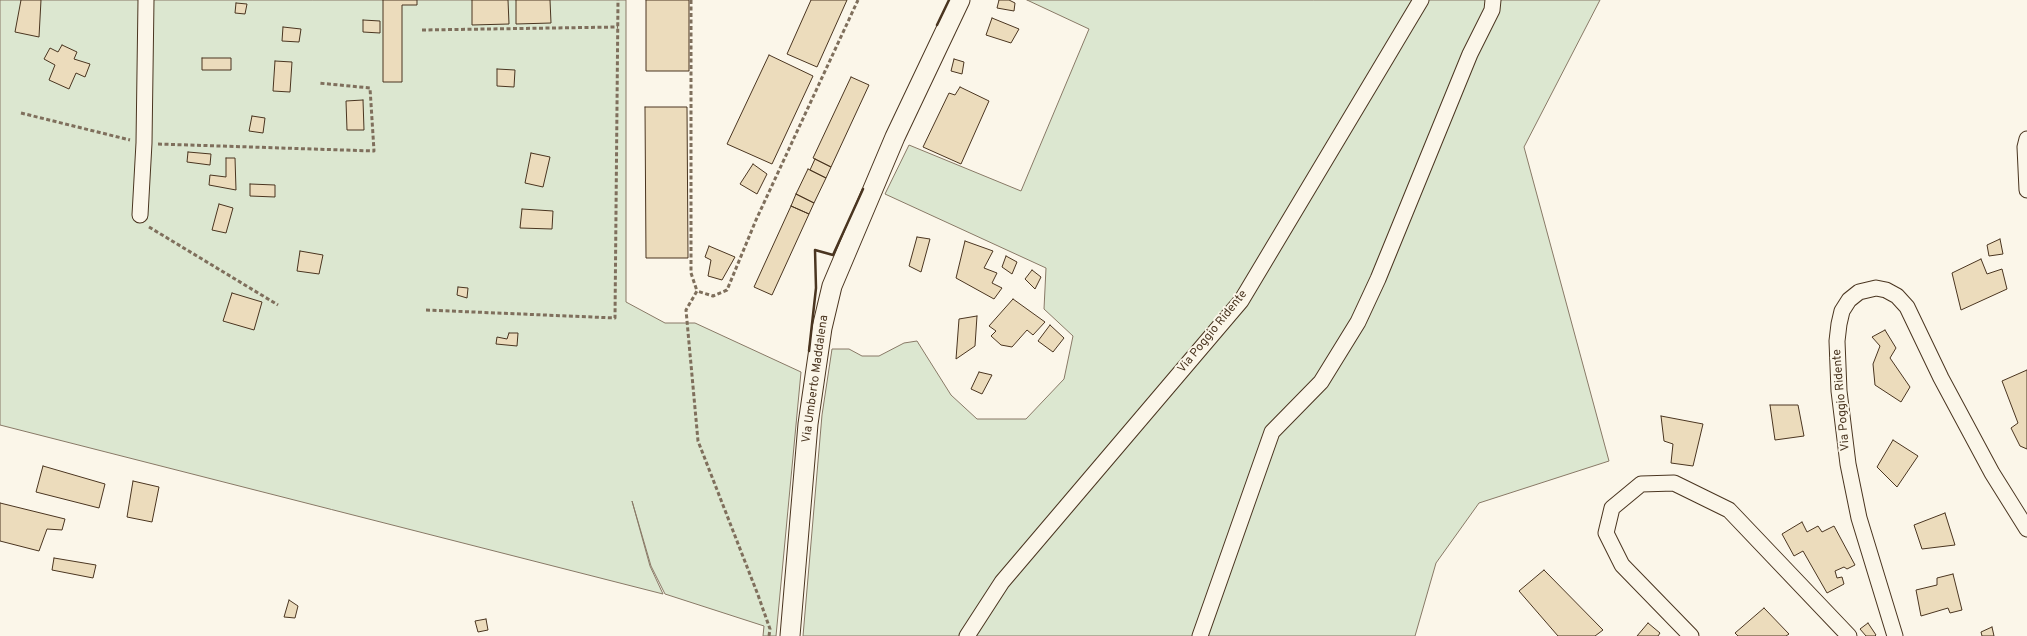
<!DOCTYPE html>
<style>
body{margin:0}
canvas{display:block;background:#fbf6e9}
</style>
<canvas width="2027" height="636"></canvas>
<script>
const ctx = document.querySelector('canvas').getContext('2d');
ctx.lineJoin = 'round';
function fillPath(path, color) {
  ctx.fillStyle = color;
  ctx.fill(path, 'evenodd');
}
function toPath(rows) {
  const path = new Path2D();
  for (const r of rows) {
    path.moveTo(r[0], r[1]);
    for (let i = 2; i < r.length; i += 2) path.lineTo(r[i], r[i + 1]);
  }
  return path;
}
function trace(path, color, width, dash) {
  ctx.strokeStyle = color;
  ctx.lineWidth = width;
  ctx.lineCap = dash ? 'butt' : 'round';
  ctx.setLineDash(dash || []);
  ctx.stroke(path);
}
function write(font, color, halo, rows, align = 'center') {
  ctx.font = font + ' Overpass,sans-serif';
  ctx.lineWidth = 4;
  ctx.setLineDash([]);
  ctx.textBaseline = 'middle';
  ctx.strokeStyle = halo;
  ctx.fillStyle = color;
  for (const [text, x, y, turn = 0] of rows) {
    ctx.save();
    ctx.translate(x, y);
    ctx.rotate((+turn || 0) * Math.PI / 180);
    ctx.textAlign = isNaN(turn) ? turn : align;
    if (halo) ctx.strokeText(text, 0, 0);
    ctx.fillText(text, 0, 0);
    ctx.restore();
  }
}
const green = toPath([
 [0,0,626,0,626,302,665,323,695,323,801,372,776,636,763,636,764,626,665,594,651,566,632,501,650,566,663,594,0,425,0,0],
 [1027,0,1600,0,1524,147,1609,461,1479,503,1436,563,1415,636,803,636,822,415,832,349,849,349,862,356,879,356,904,343,917,341,951,395,977,419,1026,419,1064,379,1073,336,1044,309,1046,268,885,194,909,145,1021,191,1089,29,1027,0]
]);
fillPath(green, '#dce7d0');
trace(green, '#887966', 1);
const building = toPath([
 [21,0,41,0,39,37,15,32,21,0],
 [383,0,417,0,417,5,402,5,402,82,383,82,383,0],
 [472,0,508,0,509,24,472,25,472,0],
 [516,0,550,0,551,23,516,24,516,0],
 [646,0,689,0,689,71,646,71,646,0],
 [811,0,847,0,817,67,787,54,811,0],
 [999,0,1009,0,1015,3,1014,11,997,8,999,0],
 [236,3,247,4,245,14,235,13,236,3],
 [992,18,1019,29,1011,43,986,35,992,18],
 [363,20,380,21,380,33,363,32,363,20],
 [283,27,301,29,299,42,282,41,283,27],
 [62,45,77,52,74,59,90,64,85,77,76,73,69,89,49,80,55,65,44,59,50,48,58,52,62,45],
 [769,55,813,76,772,164,727,144,769,55],
 [202,58,231,58,231,70,202,70,202,58],
 [954,59,964,62,962,74,951,71,954,59],
 [275,61,292,62,290,92,273,91,275,61],
 [497,69,515,70,514,87,497,86,497,69],
 [851,77,869,85,831,167,813,158,851,77],
 [960,87,989,101,961,164,923,147,949,93,955,95,960,87],
 [363,100,364,130,347,130,346,101,363,100],
 [645,107,687,107,688,258,646,258,645,107],
 [252,116,265,118,263,133,249,131,252,116],
 [188,152,211,154,210,165,187,162,188,152],
 [531,153,550,157,543,187,525,183,531,153],
 [226,158,235,158,236,190,209,185,210,175,226,177,226,158],
 [815,159,831,167,826,178,810,170,815,159],
 [753,164,767,174,757,194,740,184,753,164],
 [808,169,826,178,814,203,796,194,808,169],
 [250,184,275,185,275,197,250,196,250,184],
 [796,194,814,203,809,214,791,206,796,194],
 [219,204,233,208,226,233,212,230,219,204],
 [791,206,809,214,772,295,754,287,791,206],
 [522,209,553,211,552,229,520,228,522,209],
 [917,237,930,239,921,272,909,266,917,237],
 [2000,239,2003,254,1989,256,1987,245,2000,239],
 [965,241,993,251,984,268,997,273,992,283,1002,288,994,299,956,278,965,241],
 [709,246,735,257,722,280,708,276,711,260,705,257,709,246],
 [300,251,323,255,319,274,297,271,300,251],
 [1006,256,1017,262,1012,274,1002,267,1006,256],
 [1981,259,1987,274,2002,269,2007,289,1961,310,1952,273,1981,259],
 [1032,270,1041,277,1035,289,1025,279,1032,270],
 [458,287,468,288,467,298,457,295,458,287],
 [232,293,262,302,254,330,223,321,232,293],
 [1013,299,1045,322,1033,335,1027,330,1012,347,1001,345,991,336,996,331,989,326,1013,299],
 [977,316,975,346,956,359,959,319,977,316],
 [1050,325,1064,338,1053,352,1038,341,1050,325],
 [1885,330,1896,348,1890,358,1910,387,1901,402,1875,385,1873,364,1880,346,1872,337,1885,330],
 [509,333,518,333,517,346,496,344,497,337,507,339,509,333],
 [2027,370,2027,449,2020,446,2011,428,2018,423,2002,381,2027,370],
 [979,372,992,375,982,394,971,389,979,372],
 [1770,405,1798,405,1804,436,1775,440,1770,405],
 [1661,416,1703,424,1693,466,1671,463,1673,444,1664,441,1661,416],
 [1893,440,1918,456,1897,487,1877,467,1893,440],
 [43,466,105,484,99,508,36,492,43,466],
 [133,481,159,487,152,522,127,517,133,481],
 [0,503,65,519,62,530,47,529,39,551,0,541,0,503],
 [1945,513,1955,545,1922,549,1914,525,1945,513],
 [1802,522,1807,532,1818,526,1822,532,1834,526,1855,565,1847,569,1844,567,1835,571,1837,578,1842,577,1844,584,1827,593,1803,551,1794,556,1782,534,1802,522],
 [54,558,96,565,93,578,52,570,54,558],
 [1544,570,1603,630,1595,636,1558,636,1519,591,1544,570],
 [1953,574,1962,610,1950,613,1948,608,1921,616,1916,590,1937,585,1937,578,1953,574],
 [289,600,298,606,295,618,284,617,289,600],
 [1764,608,1789,634,1786,636,1738,636,1735,633,1764,608],
 [486,619,488,630,478,632,475,621,486,619],
 [1648,623,1660,633,1658,636,1637,636,1648,623],
 [1868,623,1876,635,1875,636,1866,636,1860,629,1868,623],
 [1992,627,1994,636,1982,636,1981,632,1992,627]
]);
fillPath(building, '#ecdcbc');
trace(building, '#4a3520', 1);
const minor = toPath([
 [2027,139,2025,147,2027,190],
 [140,215,144,143,146,0],
 [967,636,1002,582,1241,301,1421,0],
 [1200,636,1272,432,1321,382,1358,322,1378,279,1470,54,1492,10,1493,0],
 [1691,636,1622,565,1606,533,1612,508,1641,484,1674,483,1729,510,1849,636],
 [1895,636,1859,518,1848,464,1839,391,1837,341,1839,324,1842,311,1849,300,1859,292,1876,288,1886,290,1897,296,1907,307,1941,378,1992,473,2027,529]
]);
const tertiary = toPath([
 [790,636,808,424,822,328,832,286,895,137,960,0]
]);
trace(minor, '#4a3520', 17);
trace(tertiary, '#4a3520', 21);
trace(toPath([
 [691,0,691,273,697,291],
 [422,30,618,27],
 [21,113,130,140],
 [158,144,374,151,370,88,318,83],
 [149,227,278,305],
 [426,310,615,318,618,0],
 [769,636,770,629,758,595,698,441,686,310,697,291,713,296,727,290,756,220,858,0]
]), '#7f6f5c', 3, [4, 2.5]);
trace(minor, '#fbf6e9', 15);
trace(tertiary, '#fbf6e9', 19);
trace(toPath([
 [937,25,949,0],
 [809,351,816,288,815,250,833,255,863,189]
]), '#4a3520', 2.5);
write('12px', '#4a3520', '#fbf6e9', [
 ["Via Poggio Ridente",1213,332,-51],
 ["Via Umberto Maddalena",816,379,-82],
 ["Via Poggio Ridente",1842,400,-95]
]);
</script>
